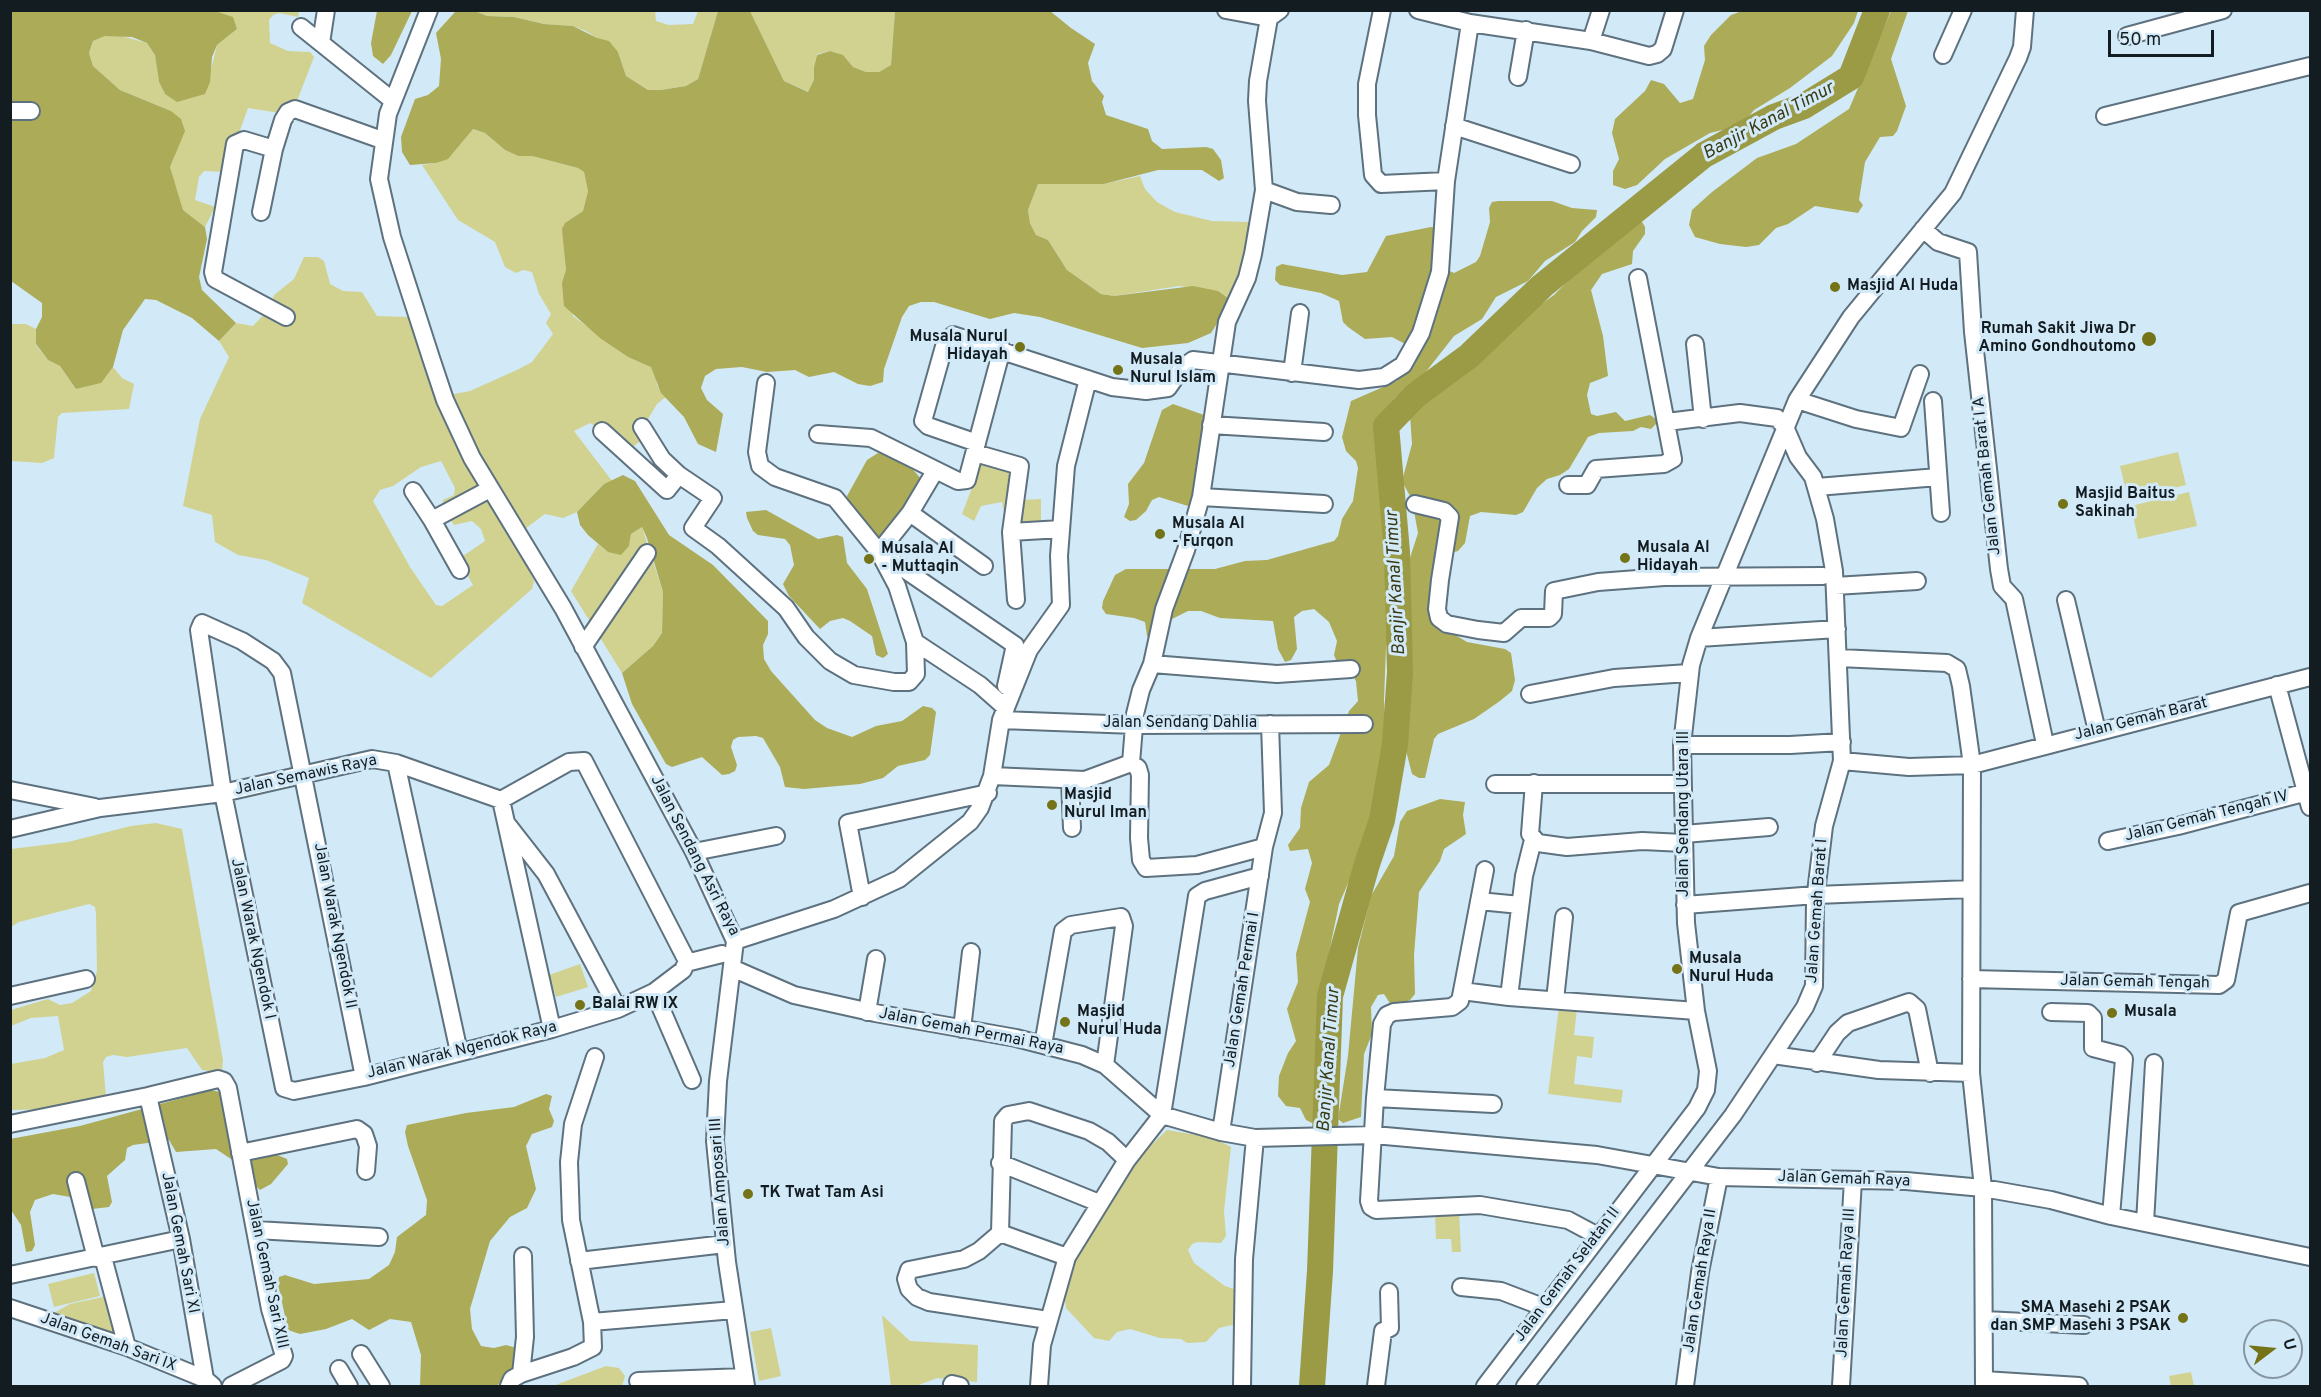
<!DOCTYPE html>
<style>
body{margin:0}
#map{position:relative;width:2321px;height:1397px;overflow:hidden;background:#d2e9f8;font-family:Overpass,sans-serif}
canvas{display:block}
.frame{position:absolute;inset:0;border:12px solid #131c21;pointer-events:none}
.north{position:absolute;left:2243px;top:1319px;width:60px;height:60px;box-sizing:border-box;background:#d2e9f8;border:2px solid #8697a2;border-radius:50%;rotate:74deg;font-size:16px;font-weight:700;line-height:24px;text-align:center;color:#131c21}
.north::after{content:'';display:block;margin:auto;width:21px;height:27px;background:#747317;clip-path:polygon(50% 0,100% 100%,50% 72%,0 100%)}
.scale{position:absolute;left:2108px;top:30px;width:106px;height:27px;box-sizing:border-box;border:3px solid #131c21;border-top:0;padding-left:8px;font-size:18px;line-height:21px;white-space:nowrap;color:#131c21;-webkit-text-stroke:4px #d2e9f8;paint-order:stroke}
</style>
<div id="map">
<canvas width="2321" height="1397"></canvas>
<div class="frame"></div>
<div class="north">U</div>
<div class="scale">50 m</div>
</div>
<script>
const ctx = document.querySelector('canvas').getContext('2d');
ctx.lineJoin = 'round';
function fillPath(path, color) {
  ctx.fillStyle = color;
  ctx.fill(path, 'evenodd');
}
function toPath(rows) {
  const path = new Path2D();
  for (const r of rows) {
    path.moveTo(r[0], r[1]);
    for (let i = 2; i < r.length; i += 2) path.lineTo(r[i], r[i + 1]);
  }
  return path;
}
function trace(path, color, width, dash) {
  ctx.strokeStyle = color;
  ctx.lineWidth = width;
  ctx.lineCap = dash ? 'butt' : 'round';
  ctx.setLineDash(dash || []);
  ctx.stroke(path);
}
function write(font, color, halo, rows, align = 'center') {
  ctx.font = font + ' Overpass,sans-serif';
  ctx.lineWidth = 6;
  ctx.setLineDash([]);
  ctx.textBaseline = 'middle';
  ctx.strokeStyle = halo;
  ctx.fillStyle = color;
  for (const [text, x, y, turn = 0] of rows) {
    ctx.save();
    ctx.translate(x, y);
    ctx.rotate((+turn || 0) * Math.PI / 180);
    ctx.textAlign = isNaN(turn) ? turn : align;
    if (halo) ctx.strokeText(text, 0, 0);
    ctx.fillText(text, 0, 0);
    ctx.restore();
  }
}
fillPath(toPath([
 [212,11,299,11,298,17,279,13,273,15,269,20,270,43,288,51,310,52,314,57,297,101,280,113,248,108,239,133,233,136,225,172,204,171,199,177,195,200,215,207,205,227,183,210,173,180,170,167,175,155,171,111,120,90,93,66,89,53,93,41,105,36,118,35,147,43,155,55,159,82,165,94,211,69,217,45,237,29,220,14],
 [475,11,655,11,656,21,669,25,693,24,698,11,718,11,698,79,686,86,661,90,648,90,626,76,618,52,586,31,573,26,544,24,514,17,487,16],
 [750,11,895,11,891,65,879,72,866,72,853,67,842,55,830,51,817,54,814,67,814,80,809,92,784,81],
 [472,129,485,133,505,150,518,156,532,156,578,168,584,172,588,191,583,211,565,223,566,278,573,316,628,357,651,366,655,372,657,385,666,397,657,404,648,419,643,439,634,446,624,443,590,423,574,431,612,481,604,484,577,512,563,518,545,514,514,537,534,581,532,589,431,678,302,603,309,578,266,560,238,555,215,542,212,515,183,506,200,419,229,357,219,341,236,323,253,326,268,310,274,295,294,279,304,257,318,257,324,261,330,284,343,291,362,292,377,316,409,317,424,365,438,397,470,391,519,369,532,362,553,334,546,323,551,314,539,294,532,272,523,270,516,273,505,267,495,242,458,220,422,165,436,163,456,149],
 [441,461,455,488,454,495,443,500,442,507,454,525,472,521,481,529,485,541,463,556,464,569,473,585,442,606,436,605,410,567,373,501,380,490,393,486,421,467],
 [1140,176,1145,189,1157,202,1175,212,1212,221,1249,222,1253,230,1246,260,1228,298,1218,291,1179,286,1114,296,1101,294,1067,270,1048,240,1036,235,1030,223,1028,210,1038,184,1104,184],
 [11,324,26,324,36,329,36,345,48,360,60,366,76,389,100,383,113,367,122,378,134,384,129,409,62,413,58,417,54,458,42,463,11,461],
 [2178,452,2186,485,2128,499,2120,466],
 [980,458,1016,461,1020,500,1041,499,1041,528,1018,529,1005,517,1002,502,981,506,974,521,962,514,973,485],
 [2189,492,2197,526,2138,539,2131,506],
 [642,527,663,592,662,633,653,646,622,673,571,591,598,544,608,552,629,546,631,534],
 [156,823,182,829,223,1060,222,1073,202,1070,187,1048,127,1057,113,1055,106,1057,103,1062,106,1097,55,1109,11,1110,11,1064,45,1058,64,1050,58,1016,31,1018,11,1026,11,1010,48,999,60,1005,72,1003,91,991,97,971,96,914,95,907,89,904,19,922,11,927,11,849,68,842,131,826],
 [580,964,588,987,556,997,549,975],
 [1559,1006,1577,1009,1574,1035,1594,1037,1592,1058,1577,1056,1574,1084,1623,1090,1621,1103,1548,1094],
 [1167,1130,1214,1138,1231,1147,1224,1211,1226,1236,1221,1243,1198,1242,1192,1244,1188,1250,1194,1263,1225,1286,1237,1290,1237,1324,1219,1328,1206,1342,1187,1343,1181,1339,1160,1338,1130,1329,1117,1332,1109,1341,1094,1338,1066,1308,1064,1293,1069,1272,1095,1222,1141,1155],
 [1459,1211,1461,1252,1452,1252,1451,1239,1436,1239,1435,1213],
 [94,1273,100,1296,54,1307,48,1284],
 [103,1297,109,1299,122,1342,50,1315,70,1304],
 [882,1315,910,1341,978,1345,977,1382,937,1378,916,1386,891,1386],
 [771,1328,781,1376,759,1381,750,1332],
 [606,1366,619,1368,625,1376,622,1386,553,1386],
 [2191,1372,2194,1386,2171,1386,2169,1376]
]), '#d1d290');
fillPath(toPath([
 [212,10,233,17,237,29,217,45,212,57,210,82,205,94,177,102,165,94,159,82,155,55,147,43,132,37,105,36,93,41,89,53,93,66,120,90,171,111,181,119,185,131,170,167,183,210,205,227,207,239,199,277,202,290,236,323,219,341,192,318,156,300,145,299,123,330,113,367,101,383,76,389,60,366,48,360,36,344,36,329,42,317,42,303,11,281,10,11],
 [377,11,412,11,391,55,383,64,373,56,371,43],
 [475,11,487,16,514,17,544,24,573,26,597,38,609,41,618,52,626,76,648,90,661,90,686,86,698,79,718,11,750,11,784,81,808,92,814,80,814,67,817,55,830,51,843,55,853,67,866,72,879,72,891,65,895,11,1050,11,1071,28,1095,44,1088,63,1092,81,1104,96,1102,102,1106,115,1148,129,1152,141,1162,149,1206,147,1213,149,1221,160,1224,178,1219,181,1202,170,1158,170,1104,184,1038,184,1028,210,1030,223,1036,235,1048,240,1067,270,1101,294,1114,296,1193,286,1218,291,1228,298,1225,311,1211,333,1188,343,1142,348,1040,317,1014,313,990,319,934,302,921,302,909,306,902,317,884,369,883,382,870,386,858,384,834,372,809,377,795,370,767,372,742,367,716,369,705,376,701,388,707,400,723,414,716,452,698,444,684,417,661,393,651,367,628,357,600,338,564,306,562,283,566,270,562,229,565,223,583,211,588,191,584,172,578,168,532,156,518,156,505,150,485,133,473,129,448,159,436,163,410,165,402,152,401,137,415,99,428,95,439,86,441,59,436,33,455,12],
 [1742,11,1858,11,1854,23,1832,56,1790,88,1754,110,1746,120,1735,127,1710,133,1665,159,1637,185,1625,189,1613,185,1613,171,1619,159,1612,133,1615,119,1645,91,1651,80,1664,84,1680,103,1693,99,1705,60,1704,46,1711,35,1731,15],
 [1891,11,1908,11,1891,59,1906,106,1897,131,1893,136,1880,137,1865,162,1859,200,1863,205,1858,213,1815,206,1788,224,1776,228,1759,245,1746,247,1720,244,1695,237,1689,225,1692,210,1712,192,1757,158,1796,144,1849,109],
 [1498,201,1552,201,1572,208,1597,210,1596,217,1582,231,1575,242,1545,261,1528,281,1496,297,1482,319,1454,336,1425,373,1394,399,1383,422,1381,448,1389,543,1390,634,1386,647,1384,700,1386,745,1366,842,1339,904,1321,992,1320,1053,1315,1073,1316,1118,1312,1123,1306,1120,1300,1108,1286,1106,1278,1096,1279,1076,1288,1053,1296,1041,1287,1009,1298,982,1296,954,1310,902,1305,889,1312,863,1308,849,1290,851,1288,845,1300,828,1301,808,1309,782,1329,765,1349,711,1358,701,1356,681,1348,669,1337,662,1334,655,1337,641,1329,622,1314,609,1302,611,1294,617,1297,649,1291,660,1285,662,1278,649,1273,621,1220,618,1201,611,1188,611,1166,622,1152,641,1147,636,1145,622,1134,618,1106,614,1102,608,1103,601,1115,575,1126,569,1215,569,1245,561,1267,560,1334,541,1338,536,1342,519,1353,501,1358,468,1356,461,1346,451,1342,437,1351,401,1397,381,1414,360,1411,347,1392,337,1365,339,1348,327,1343,322,1339,301,1321,293,1280,285,1275,280,1276,267,1282,264,1342,275,1367,272,1386,236,1431,227,1437,228,1448,270,1454,273,1476,262,1480,256,1490,222,1489,208,1492,202],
 [1635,219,1641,220,1645,227,1645,234,1633,251,1632,264,1602,274,1591,290,1603,336,1608,376,1590,383,1587,395,1591,414,1597,416,1616,412,1625,421,1650,415,1659,421,1651,429,1641,427,1633,431,1599,433,1588,437,1569,469,1560,475,1547,479,1537,488,1523,512,1516,515,1481,512,1470,516,1465,543,1458,551,1443,555,1437,624,1467,642,1505,649,1511,653,1515,680,1512,691,1500,701,1474,719,1438,734,1434,739,1425,778,1419,778,1412,774,1402,735,1406,669,1407,567,1418,533,1412,500,1402,481,1412,444,1410,415,1481,356,1505,330,1554,295,1618,230],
 [1173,404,1204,415,1192,501,1188,506,1159,497,1152,500,1146,511,1136,520,1130,521,1124,517,1129,504,1128,484,1144,463,1162,410],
 [878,453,892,455,909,465,922,480,912,497,879,537,872,534,848,502,847,496,867,460],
 [623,475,635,481,669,535,713,565,768,621,768,634,763,645,764,659,771,671,815,720,827,728,852,737,876,726,902,721,923,706,932,708,936,712,930,755,925,760,898,766,883,778,860,784,804,789,785,787,780,767,763,738,756,736,738,737,733,740,731,747,737,765,735,771,729,774,722,775,702,757,672,767,666,764,632,704,622,673,653,646,662,633,663,592,647,538,642,527,631,534,629,546,621,555,608,552,588,535,580,525,577,512,604,484],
 [766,510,818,539,837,535,843,537,847,563,867,589,888,654,883,658,876,655,872,636,850,621,843,618,830,621,820,629,789,596,783,584,794,565,790,545,785,539,758,535,753,531,747,518,746,512],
 [1440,799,1465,802,1463,815,1466,834,1444,849,1440,861,1419,892,1414,955,1415,994,1410,1000,1397,1005,1391,1005,1384,994,1378,995,1371,1007,1372,1034,1364,1054,1361,1117,1343,1123,1338,1119,1348,1056,1358,948,1371,896,1394,856,1400,822,1407,811],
 [211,1090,224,1093,243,1134,251,1144,287,1159,288,1164,271,1184,260,1190,256,1186,251,1167,234,1161,216,1149,176,1152,169,1140,133,1145,127,1148,125,1160,107,1176,112,1202,109,1207,92,1209,76,1198,53,1194,35,1200,30,1212,35,1245,32,1251,26,1252,21,1225,11,1210,10,1139,80,1126],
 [546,1094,552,1096,549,1109,554,1121,552,1127,532,1134,526,1146,536,1189,527,1208,510,1217,490,1241,470,1309,472,1329,481,1346,494,1348,506,1345,517,1348,514,1369,497,1386,420,1386,421,1355,411,1322,390,1319,369,1330,352,1319,326,1329,300,1334,288,1330,278,1284,279,1277,285,1275,314,1284,369,1279,389,1265,395,1252,397,1237,426,1215,427,1200,408,1146,405,1132,407,1125,466,1113,514,1107]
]), '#acab57');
trace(toPath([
 [1312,1386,1320,1271,1330,996,1367,864,1382,820,1395,744,1400,672,1397,552,1386,426,1416,395,1469,356,1542,286,1704,155,1774,117,1804,106,1851,77,1877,10]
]), '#9b9a45', 26);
const minor = toPath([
 [429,10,388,114,379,179,392,237,431,358,445,400,472,458,563,608,694,852,735,941],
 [1226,10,1269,18],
 [1382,10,1367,84,1367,115,1373,175,1381,184,1446,181],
 [1418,10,1470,23,1591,41,1649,56,1657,54,1663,49,1675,10],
 [301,27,392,100],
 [2127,36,2223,10],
 [1591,41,1601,10],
 [321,43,326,10],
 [1943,55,1963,10],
 [1518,77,1526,30],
 [10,111,31,111],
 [2105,116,2310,66],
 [1454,126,1571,164],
 [1264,190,1297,202,1331,205],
 [261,212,274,149],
 [1923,229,1938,242,1968,252,1973,332,1999,569,2002,586,2014,599,2045,744],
 [286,317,215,279,213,272,235,144,244,140,274,149,283,120,288,112,295,109,382,140],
 [1695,344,1703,419],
 [1292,373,1300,313],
 [766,383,757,452,760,466,775,477,835,498,879,552,1015,645,1006,686],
 [1797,400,1856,419,1901,428,1920,374],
 [1933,401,1941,513],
 [1211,425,1324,432],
 [642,427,662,459,679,475,713,498,693,528,718,546,786,608,806,637,830,661,854,675,894,682,909,682,916,674,915,642],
 [602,431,667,490,679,475],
 [818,434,871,438,958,481,967,480,1002,349],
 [977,443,928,426,923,421,945,343,953,335,1112,387,1146,391,1168,388,1182,368,1193,360,1359,380,1384,377,1403,365,1421,333,1440,272,1446,181,1470,23],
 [975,453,1020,466,1011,532,1016,600],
 [935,471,910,513,879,552,897,586,915,642,980,685,1006,708],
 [1568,485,1587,485,1596,469,1664,464,1673,459,1638,278],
 [1817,487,1938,477],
 [413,491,432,520,490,489],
 [1201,497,1324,504],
 [1415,504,1444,511,1450,517,1440,580,1437,609,1439,618,1447,624,1478,630,1504,633,1521,618,1549,618,1553,614,1554,591,1598,582,1664,577,1823,576],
 [910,513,984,566],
 [432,520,460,570],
 [1011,532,1061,529],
 [1835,586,1917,581],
 [2066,600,2097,731],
 [1699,638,1837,629],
 [583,647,647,553],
 [1839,658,1947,663,1957,669,1961,686,1972,765,1971,1073,1983,1188,1984,1386],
 [1152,664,1277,674,1351,669],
 [2277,685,2310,807],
 [1530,694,1614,678,1689,673],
 [1001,720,1135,725,1364,724],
 [1682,745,1790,745,1842,742],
 [1842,761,1909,767,1972,765,2310,677],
 [1131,763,1135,714,1141,690,1152,664,1164,609,1186,550,1201,497,1227,322,1247,278,1253,254,1264,190,1257,101,1258,81,1269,18,1280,10],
 [1131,763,1138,768,1140,775,1139,838,1141,860,1146,868,1197,865,1264,847],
 [992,776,1085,780,1131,763],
 [1070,780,1072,828],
 [1534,783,1530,834,1538,843,1567,847,1642,841,1684,843],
 [1495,784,1682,784],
 [10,790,95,807],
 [501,800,552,1029],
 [507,824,546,874,618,1009],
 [10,829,100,808,223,793,372,759,396,763,459,1052],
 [1684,834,1769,827],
 [2108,841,2178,826,2307,792],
 [694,852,776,836],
 [862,897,848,823,988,793],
 [1479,901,1520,905],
 [1685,905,1816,895,1971,889],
 [735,941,834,909,899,879,970,822,980,808,992,776,1001,720,1029,650,1061,605,1059,556,1066,466,1088,379],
 [735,941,718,1081,715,1141,727,1262,746,1386],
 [686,963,722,954],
 [732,968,794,995,875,1013,1016,1038,1082,1055,1105,1065,1162,1115,1221,1132,1255,1138,1374,1135,1597,1155,1719,1177,1906,1181,1983,1188,2051,1200,2111,1216,2310,1257],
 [1971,979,2219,985,2226,980,2239,913,2310,893],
 [1462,991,1485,870],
 [654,992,692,1080],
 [10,996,86,979],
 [1509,997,1524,876,1533,840],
 [1555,1000,1564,917],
 [867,1012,876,959],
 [2051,1012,2088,1013,2093,1018,2093,1048,2120,1055,2124,1059,2111,1216],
 [962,1029,971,952],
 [1043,1045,1063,931,1071,925,1121,917,1124,926,1105,1065],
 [1773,1055,1879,1070,1971,1073],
 [1817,1063,1837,1033,1848,1023,1909,1002,1917,1009,1930,1073],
 [364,1077,282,673,273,661,242,641,202,623,199,630,223,793,284,1088,294,1091,364,1077,552,1029,618,1009,654,992,683,970,687,961,584,761,569,762,501,800,396,763],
 [148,1096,181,1239,205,1379,213,1386],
 [1375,1098,1493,1104],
 [10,1124,148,1096,218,1079,224,1081,228,1088,270,1309,284,1356,282,1360,231,1386],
 [1221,1132,1264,847,1273,813,1270,724],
 [240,1153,357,1129,364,1134,368,1146,366,1171],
 [1000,1163,1099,1203],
 [76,1181,96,1258],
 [2145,1223,2154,1063],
 [256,1230,379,1237],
 [1000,1233,979,1251,964,1259,909,1270,906,1279,909,1289,917,1297,929,1302,1048,1320],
 [1000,1233,1003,1121,1008,1115,1029,1111,1089,1131,1108,1142,1127,1160],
 [1000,1233,1067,1257],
 [1598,1236,1568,1220,1480,1205,1376,1210,1371,1207,1369,1201,1375,1098,1382,1024,1387,1015,1394,1012,1452,1007,1460,1001,1462,991,1509,997,1696,1011],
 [103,1257,127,1347],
 [579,1261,725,1244],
 [10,1275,181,1239],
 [1461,1287,1501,1291,1543,1307],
 [10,1308,127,1347,205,1379],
 [1985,1320,2084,1325],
 [592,1322,734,1310],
 [361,1354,381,1386],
 [339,1369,349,1386],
 [521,1374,525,1337,523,1256],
 [1984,1380,2079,1386],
 [638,1381,744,1377],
 [952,1384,960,1386],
 [509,1386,512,1379,521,1374,573,1357,593,1347,592,1322,571,1220,569,1162,573,1124,595,1057],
 [1039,1386,1042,1345,1067,1257,1127,1160,1162,1115,1197,896,1205,891,1260,876],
 [1242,1386,1244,1259,1255,1138],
 [1376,1386,1383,1331,1390,1328,1389,1292],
 [1485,1386,1697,1108,1706,1090,1708,1071,1696,1011,1686,923,1682,745,1691,665,1699,638,1797,400,1851,317,1953,193,2018,58,2022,47,2025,10],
 [1525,1386,1733,1115,1805,1007,1814,986,1815,901,1824,826,1842,761,1834,571,1825,519,1813,477,1798,457,1785,427,1777,418,1740,413,1667,422],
 [1685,1386,1700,1272,1719,1177],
 [1841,1386,1853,1180]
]);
trace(minor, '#5d717f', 20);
trace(minor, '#fff', 16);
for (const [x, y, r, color] of [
 [1835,287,6,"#747317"],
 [2149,339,8,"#747317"],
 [1020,347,6,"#747317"],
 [1118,370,6,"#747317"],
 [2063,504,6,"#747317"],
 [1160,534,6,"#747317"],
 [1625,558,6,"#747317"],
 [869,559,6,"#747317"],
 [1052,805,6,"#747317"],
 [1677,969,6,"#747317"],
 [580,1005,6,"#747317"],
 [2112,1013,6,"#747317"],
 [1065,1022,6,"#747317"],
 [748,1194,6,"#747317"],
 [2183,1318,6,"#747317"]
]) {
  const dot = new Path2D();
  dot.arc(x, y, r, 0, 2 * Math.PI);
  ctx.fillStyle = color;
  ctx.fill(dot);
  trace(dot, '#d2e9f8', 2);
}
write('bold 16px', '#131c21', '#d2e9f8', [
 ["Masjid Al Huda",1847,287],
 ["Rumah Sakit Jiwa Dr",2136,330,"right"],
 ["Amino Gondhoutomo",2136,348,"right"],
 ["Musala Nurul",1008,338,"right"],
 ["Hidayah",1008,356,"right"],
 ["Musala",1130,361],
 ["Nurul Islam",1130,379],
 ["Masjid Baitus",2075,495],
 ["Sakinah",2075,513],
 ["Musala Al",1172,525],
 ["- Furqon",1172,543],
 ["Musala Al",1637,549],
 ["Hidayah",1637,567],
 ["Musala Al",881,550],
 ["- Muttaqin",881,568],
 ["Masjid",1064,796],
 ["Nurul Iman",1064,814],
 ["Musala",1689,960],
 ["Nurul Huda",1689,978],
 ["Balai RW IX",592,1005],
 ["Masjid",1077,1013],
 ["Nurul Huda",1077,1031],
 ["Musala",2124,1013],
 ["TK Twat Tam Asi",760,1194],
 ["SMA Masehi 2 PSAK",2171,1309,"right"],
 ["dan SMP Masehi 3 PSAK",2171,1327,"right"]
], 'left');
write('16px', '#131c21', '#d2e9f8', [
 ["Jalan Gemah Barat I A",1988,476,-96],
 ["Jalan Gemah Barat",2141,720,-14],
 ["Jalan Sendang Dahlia",1180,724],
 ["Jalan Semawis Raya",306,776,-12],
 ["Jalan Sendang Utara III",1685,814,-90],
 ["Jalan Gemah Tengah IV",2207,817,-14],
 ["Jalan Sendang Asri Raya",694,856,63],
 ["Jalan Gemah Barat I",1818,911,-86],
 ["Jalan Warak Ngendok II",334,926,79],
 ["Jalan Warak Ngendok I",252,939,78],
 ["Jalan Gemah Tengah",2135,983,1],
 ["Jalan Gemah Permai I",1243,990,-81],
 ["Jalan Gemah Permai Raya",971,1032,11],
 ["Jalan Warak Ngendok Raya",462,1051,-14],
 ["Jalan Gemah Raya",1844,1180,2],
 ["Jalan Amposari III",721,1182,-94],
 ["Jalan Gemah Sari XI",179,1243,79],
 ["Jalan Gemah Sari XIII",266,1274,78],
 ["Jalan Gemah Selatan II",1568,1275,-53],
 ["Jalan Gemah Raya II",1701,1281,-81],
 ["Jalan Gemah Raya III",1847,1283,-87],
 ["Jalan Gemah Sari IX",108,1343,20]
]);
write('italic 18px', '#3a3a15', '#d2e9f8', [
 ["Banjir Kanal Timur",1769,122,-28],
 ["Banjir Kanal Timur",1397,583,-93],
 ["Banjir Kanal Timur",1330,1060,-86]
]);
</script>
